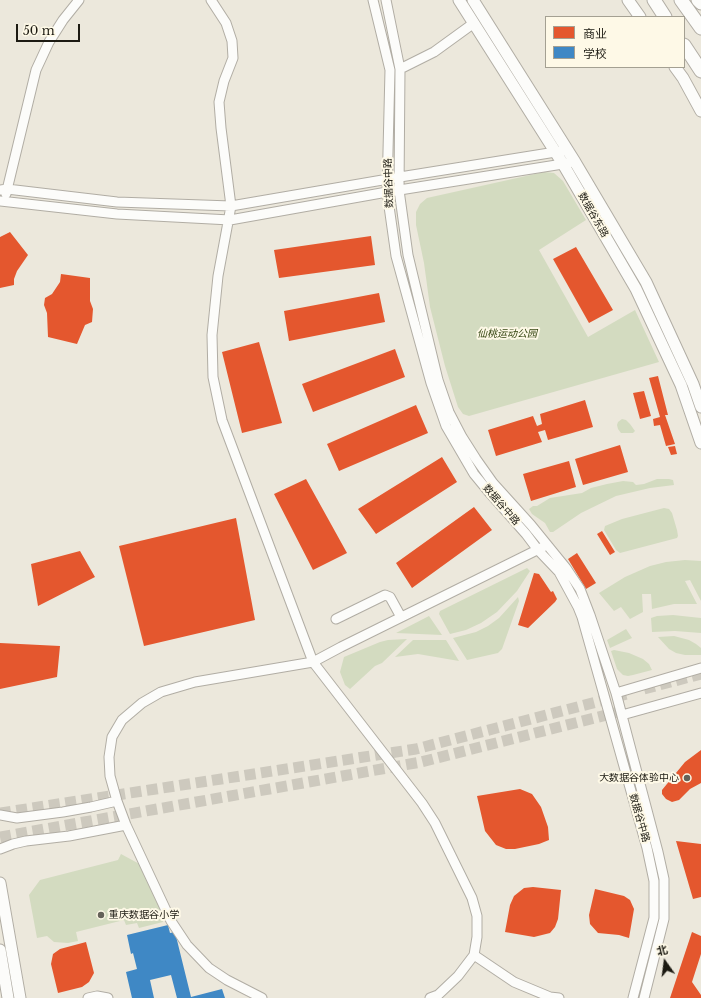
<!DOCTYPE html>
<meta charset="utf-8">
<style>
body{margin:0}
#map{position:relative;width:701px;height:998px;overflow:hidden;background:#ece8dc;font-family:"Libre Baskerville","Noto Sans SC",serif}
canvas{display:block}
.legend{position:absolute;left:545px;top:16px;width:140px;height:52px;box-sizing:border-box;background:#fef9e7;border:1px solid #a4a092;margin:0;padding:5px 7px;list-style:none;font-size:12px;color:#1c1a12}
.legend li{display:flex;align-items:center;gap:8px;height:20px}
.legend b{width:20px;border:1px solid #a4a092}
.north{position:absolute;left:645px;top:942px;width:40px;height:40px;-webkit-text-stroke:3px #fef9e7;paint-order:stroke;rotate:346deg;font-size:11px;font-weight:700;line-height:16px;text-align:center;color:#1c1a12}
.north::after{content:'';display:block;margin:auto;width:14px;height:18px;background:#1c1a12;clip-path:polygon(50% 0,100% 100%,50% 72%,0 100%)}
.scale{position:absolute;left:16px;top:24px;width:64px;height:18px;box-sizing:border-box;border:2px solid #1c1a12;border-top:0;padding-left:5px;font-size:12px;line-height:14px;white-space:nowrap;color:#1c1a12;-webkit-text-stroke:3px #fef9e7;paint-order:stroke}
</style>
<div id="map">
<canvas width="701" height="998"></canvas>
<ul class="legend">
<li><b style="height:11px;background:#e4572e"></b>商业</li>
<li><b style="height:11px;background:#3f88c5"></b>学校</li>
</ul>
<div class="north">北</div>
<div class="scale">50 m</div>
</div>
<script>
const ctx = document.querySelector('canvas').getContext('2d');
ctx.lineJoin = 'round';
function fillPath(path, color) {
  ctx.fillStyle = color;
  ctx.fill(path, 'evenodd');
}
function toPath(rows) {
  const path = new Path2D();
  for (const r of rows) {
    path.moveTo(r[0], r[1]);
    for (let i = 2; i < r.length; i += 2) path.lineTo(r[i], r[i + 1]);
  }
  return path;
}
function trace(path, color, width, dash) {
  ctx.strokeStyle = color;
  ctx.lineWidth = width;
  ctx.lineCap = dash ? 'butt' : 'round';
  ctx.setLineDash(dash || []);
  ctx.stroke(path);
}
function write(font, color, halo, rows, align = 'center') {
  ctx.font = font + ' "Libre Baskerville","Noto Sans SC",serif';
  ctx.lineWidth = 4;
  ctx.setLineDash([]);
  ctx.textBaseline = 'middle';
  ctx.strokeStyle = halo;
  ctx.fillStyle = color;
  for (const [text, x, y, turn = 0] of rows) {
    ctx.save();
    ctx.translate(x, y);
    ctx.rotate((+turn || 0) * Math.PI / 180);
    ctx.textAlign = isNaN(turn) ? turn : align;
    if (halo) ctx.strokeText(text, 0, 0);
    ctx.fillText(text, 0, 0);
    ctx.restore();
  }
}
fillPath(toPath([
 [544,172,554,173,563,181,586,220,539,250,588,337,635,310,659,362,469,416,463,414,458,407,445,366,430,307,424,263,416,225,416,212,420,204,427,198],
 [622,419,626,420,630,424,635,431,633,433,621,433,618,429,617,425,618,422],
 [657,479,669,479,673,480,674,485,650,488,616,496,581,513,553,532,550,532,545,523,532,514,529,509,533,506,537,506,550,498,582,493,591,488,607,484,623,481,633,482,636,485,644,484],
 [664,508,669,509,672,513,677,530,678,536,677,538,620,553,616,550,604,530,605,526,622,519],
 [685,560,701,561,701,601,690,580,685,581,697,604,674,604,652,609,651,594,642,594,643,612,630,619,621,607,614,611,599,593,625,577,650,566,666,562],
 [527,568,530,571,517,591,497,612,481,623,466,630,450,634,439,614,440,611],
 [518,597,519,601,502,649,498,653,467,660,453,638,476,632,488,626,499,618],
 [673,615,701,618,701,633,675,631,652,632,651,618,657,616],
 [429,616,442,635,396,633],
 [626,629,632,638,610,648,607,640],
 [674,636,689,640,696,644,701,648,701,655,685,655,676,653,669,649,658,637],
 [407,639,382,663,375,666,350,689,345,685,340,672,344,657,380,642,388,640],
 [413,640,446,640,459,661,418,654,395,657],
 [614,650,629,653,643,659,649,664,652,670,633,675,628,676,623,675,617,669,611,651],
 [121,854,145,867,152,880,163,922,139,928,137,923,126,925,124,920,76,932,78,941,68,943,54,942,47,936,37,938,29,895,40,880,118,860]
]), '#d3dbc0');
fillPath(toPath([
 [10,232,28,255,17,271,14,279,14,285,0,288,0,237],
 [371,236,375,265,279,278,274,250],
 [576,247,613,310,589,323,553,259],
 [61,274,90,278,90,301,93,309,92,322,85,325,77,344,48,337,47,313,44,305,45,298,52,294,60,282],
 [379,293,385,322,289,341,284,311],
 [259,342,282,423,242,433,222,352],
 [395,349,405,377,313,412,302,384],
 [658,376,668,415,665,415,675,444,666,446,660,425,654,426,653,419,660,417,649,378],
 [644,391,651,416,640,419,633,393],
 [585,400,593,427,548,440,545,430,538,432,542,442,496,456,488,430,533,416,537,426,542,424,540,414],
 [416,405,428,433,339,471,327,444],
 [620,445,628,472,583,485,575,459],
 [675,446,677,454,671,455,668,447],
 [442,457,457,482,376,534,358,509],
 [569,461,576,487,531,501,523,474],
 [306,479,347,553,313,570,274,494],
 [474,507,492,530,412,588,396,563],
 [236,518,255,620,144,646,119,546],
 [602,531,615,552,610,555,597,534],
 [80,551,95,577,38,606,31,564],
 [577,553,596,583,586,589,568,559],
 [534,573,539,574,551,592,553,591,557,599,555,602,528,628,518,625],
 [0,643,60,646,57,677,0,689],
 [701,750,701,783,690,789,679,800,672,802,666,799,662,794,662,790,685,762],
 [520,789,532,794,541,807,548,827,549,840,539,844,515,849,506,849,496,845,485,831,477,796],
 [676,841,701,844,701,897,693,899],
 [533,887,561,890,558,919,555,927,550,933,534,937,505,932,510,905,514,896,524,888],
 [595,889,624,896,630,900,634,909,629,938,619,935,598,933,590,924,589,915],
 [692,932,701,936,701,954,692,982,701,995,701,998,670,998],
 [86,942,94,973,89,982,82,987,58,993,51,964,53,954,60,949]
]), '#e4572e');
fillPath(toPath([
 [168,925,170,933,175,932,191,997,222,989,225,998,177,998,171,975,150,980,154,998,132,998,126,972,137,969,133,953,131,954,127,935]
]), '#3f88c5');
trace(toPath([
 [644,689,701,674],
 [0,813,416,749,627,694],
 [0,837,421,762,630,709]
]), '#cdc9be', 11, [11, 5.5]);
const minor = toPath([
 [211,0,226,23,232,41,233,58,224,81,219,102,221,128,231,206,218,276,212,335,213,377,222,420,313,662,422,803,435,823,472,898,477,916,477,937,474,955,458,976,438,995,430,998],
 [373,0,390,70,387,192,396,256,431,383,446,426,474,474,488,491,526,534,538,550,559,572,578,607,582,617,647,848,654,881,654,918,633,998],
 [386,0,400,69,399,190,408,255,438,380,449,412,462,437,476,459,493,483,531,525,566,568,580,589,590,615,616,693,658,852,664,879,664,919,644,998],
 [400,69,434,52,474,23],
 [0,190,7,189,117,202,231,206,400,177,568,150],
 [6,194,36,70,49,42,63,20,79,0],
 [0,201,117,214,230,220,387,192,569,163],
 [336,619,385,595,390,597,401,617],
 [616,693,701,668],
 [622,715,701,693],
 [0,815,17,818,63,812,91,807,117,801],
 [0,849,13,844,26,841,69,836,126,825],
 [474,955,514,982,550,997,559,998],
 [88,998,97,996,108,998],
 [262,998,227,980,209,968,187,945,171,921,126,825,117,801,110,776,109,757,112,737,122,720,142,703,161,692,195,682,313,662,341,647,543,547]
]);
const major = toPath([
 [459,0,563,164,636,289,681,385,701,443],
 [473,0,575,162,646,282,693,384,701,407],
 [628,0,640,17],
 [675,67,683,78,701,111],
 [0,883,20,998],
 [0,950,8,998]
]);
const highway = toPath([
 [654,0,665,17],
 [681,0,701,28],
 [698,0,701,3],
 [684,45,701,71]
]);
trace(minor, '#b1ada4', 11);
trace(major, '#b1ada4', 13);
trace(highway, '#b1ada4', 15);
trace(minor, '#fcfcfa', 9);
trace(major, '#fcfcfa', 11);
trace(highway, '#fcfcfa', 13);
for (const [x, y, r, color] of [
 [687,778,4,"#656259"],
 [101,915,4,"#656259"]
]) {
  const dot = new Path2D();
  dot.arc(x, y, r, 0, 2 * Math.PI);
  ctx.fillStyle = color;
  ctx.fill(dot);
  trace(dot, '#fef9e7', 1.5);
}
write('10px', '#1c1a12', '#fef9e7', [
 ["数据谷中路",389,183,-92],
 ["数据谷东路",593,215,60],
 ["数据谷中路",501,505,49],
 ["数据谷中路",639,818,74]
]);
write('italic 10px', '#344611', '#fef9e7', [
 ["仙桃运动公园",507,334]
]);
write('10px', '#1c1a12', '#fef9e7', [
 ["大数据谷体验中心",679,778],
 ["重庆数据谷小学",109,915,"left"]
], 'right');
</script>
